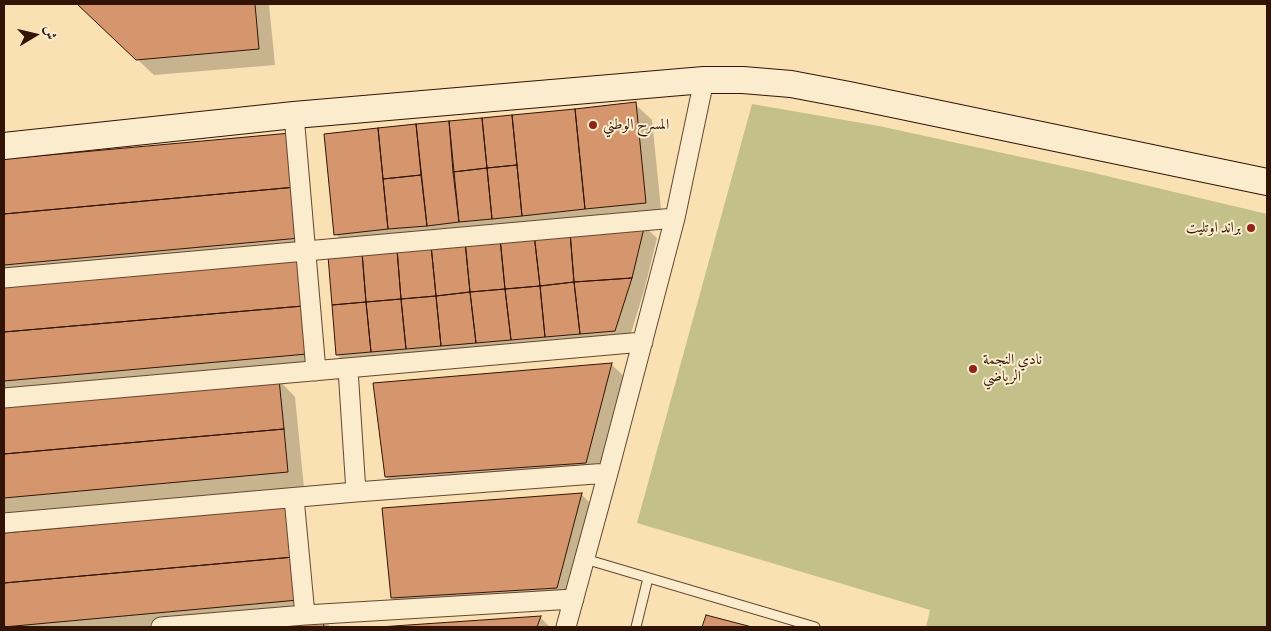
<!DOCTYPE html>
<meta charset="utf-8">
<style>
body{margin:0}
#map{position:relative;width:1271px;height:631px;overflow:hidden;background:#f9e1b3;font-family:"IM FELL French Canon",Amiri,serif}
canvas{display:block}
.frame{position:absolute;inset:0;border:5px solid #321406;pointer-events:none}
.north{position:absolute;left:10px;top:10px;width:50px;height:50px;-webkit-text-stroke:4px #fbecce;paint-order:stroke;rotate:81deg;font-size:14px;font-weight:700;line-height:20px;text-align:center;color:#321406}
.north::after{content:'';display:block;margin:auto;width:18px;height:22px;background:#321406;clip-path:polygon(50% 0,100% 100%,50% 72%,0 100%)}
</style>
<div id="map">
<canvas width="1271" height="631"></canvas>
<div class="frame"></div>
<div class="north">ش</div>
</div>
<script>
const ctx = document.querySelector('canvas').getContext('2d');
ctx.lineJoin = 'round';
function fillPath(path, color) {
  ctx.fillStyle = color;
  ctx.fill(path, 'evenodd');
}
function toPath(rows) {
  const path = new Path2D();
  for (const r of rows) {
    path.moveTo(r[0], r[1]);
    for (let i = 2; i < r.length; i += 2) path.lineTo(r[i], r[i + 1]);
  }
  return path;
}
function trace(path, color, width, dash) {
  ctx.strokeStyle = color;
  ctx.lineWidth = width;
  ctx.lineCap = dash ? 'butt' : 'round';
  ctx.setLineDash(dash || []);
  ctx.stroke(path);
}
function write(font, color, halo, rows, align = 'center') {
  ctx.font = font + ' "IM FELL French Canon",Amiri,serif';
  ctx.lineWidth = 4;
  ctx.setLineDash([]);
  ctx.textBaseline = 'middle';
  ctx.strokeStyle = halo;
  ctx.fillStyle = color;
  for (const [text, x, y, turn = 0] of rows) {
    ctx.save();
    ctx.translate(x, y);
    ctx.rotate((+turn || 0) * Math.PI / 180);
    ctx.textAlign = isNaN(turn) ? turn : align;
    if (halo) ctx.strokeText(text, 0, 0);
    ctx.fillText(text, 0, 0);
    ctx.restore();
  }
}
fillPath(toPath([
 [752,104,879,126,1090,172,1267,214,1267,627,926,627,930,610,637,523]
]), '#c3c189');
fillPath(toPath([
 [78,4,269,4,275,65,154,75],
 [635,104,652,120,662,219,348,247,336,234,326,135],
 [290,135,307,151,316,254,297,256,323,370,4,399,4,161],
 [644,226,657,238,644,291,628,343,346,363,337,355],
 [611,364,628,380,603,479,402,493,386,477],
 [279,380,295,397,304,488,4,516,4,406],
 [581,494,597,510,573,604,409,614,392,597],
 [289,508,314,616,190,627,4,627,4,534],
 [540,617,550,627,397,627],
 [323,619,331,627,227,627]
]), '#0003');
const building = toPath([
 [77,4,255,4,259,49,136,60,77,4],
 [636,102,646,203,585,209,575,109,636,102],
 [575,109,585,209,522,216,512,115,575,109],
 [512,115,517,165,487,168,482,118,512,115],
 [482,118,487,168,453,172,449,121,482,118],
 [449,121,459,222,427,226,416,124,449,121],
 [416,124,421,175,383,179,378,128,416,124],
 [378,128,388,229,334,235,324,134,378,128],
 [291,133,296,187,4,214,4,159,291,133],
 [517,165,522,216,492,219,487,168,517,165],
 [487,168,492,219,459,222,453,172,487,168],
 [421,175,427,226,388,229,383,179,421,175],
 [296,187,300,238,4,265,4,214,296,187],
 [645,224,632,278,574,282,570,232,645,224],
 [570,232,574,282,540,286,534,234,570,232],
 [534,234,540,286,505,289,500,238,534,234],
 [500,238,505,289,470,292,465,241,500,238],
 [465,241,470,292,436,296,431,245,465,241],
 [431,245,436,296,401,299,397,249,431,245],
 [397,249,401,299,366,302,362,252,397,249],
 [362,252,366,302,332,305,328,256,362,252],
 [298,256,303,306,4,332,4,282,298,256],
 [632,278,615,331,580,334,574,282,632,278],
 [574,282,580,334,545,337,540,286,574,282],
 [540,286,545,337,511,340,505,289,540,286],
 [505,289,511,340,476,343,470,292,505,289],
 [470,292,476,343,441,346,436,296,470,292],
 [436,296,441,346,406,349,401,299,436,296],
 [401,299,406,349,371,352,366,302,401,299],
 [366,302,371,352,336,355,332,305,366,302],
 [303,306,307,354,4,381,4,332,303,306],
 [612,363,586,463,385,477,373,383,612,363],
 [279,379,284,429,4,454,4,404,279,379],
 [284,429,288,472,4,498,4,454,284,429],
 [582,493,557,588,391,598,382,508,582,493],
 [289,507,294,557,4,583,4,533,289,507],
 [294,557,298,600,4,627,4,583,294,557],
 [706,615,752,627,702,627,706,615],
 [541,616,537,627,379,627,541,616],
 [323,617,324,627,213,627,323,617]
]);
fillPath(building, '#d5956d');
trace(building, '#321406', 1);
const lane = toPath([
 [585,559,815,627],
 [636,627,648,578]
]);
const street = toPath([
 [294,115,316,371],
 [4,278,675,218],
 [348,369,356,492],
 [4,398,643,342],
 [294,498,305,615],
 [4,523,356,492,608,473],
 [161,627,305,615,574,599],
 [566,627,608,473,675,218,704,80]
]);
const secondary = toPath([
 [4,146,294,115,704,80,743,80,791,84,849,95,1267,182]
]);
trace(lane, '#644731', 11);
trace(street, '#644731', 21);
trace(secondary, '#321406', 28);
trace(lane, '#fbecce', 9);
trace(street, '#fbecce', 19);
trace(secondary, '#fbecce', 26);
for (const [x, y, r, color] of [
 [593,125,5,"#8f2418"],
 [1251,228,5,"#8f2418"],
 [973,369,5,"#8f2418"]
]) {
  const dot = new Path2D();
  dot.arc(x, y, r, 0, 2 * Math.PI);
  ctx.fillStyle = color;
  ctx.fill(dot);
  trace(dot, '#fbecce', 2);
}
write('15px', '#321406', '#fbecce', [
 ["المسرح الوطني",603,125],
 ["براند اوتليت",1241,228,"right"],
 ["نادي النجمة",983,360],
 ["الرياضي",983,377]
], 'left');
</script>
